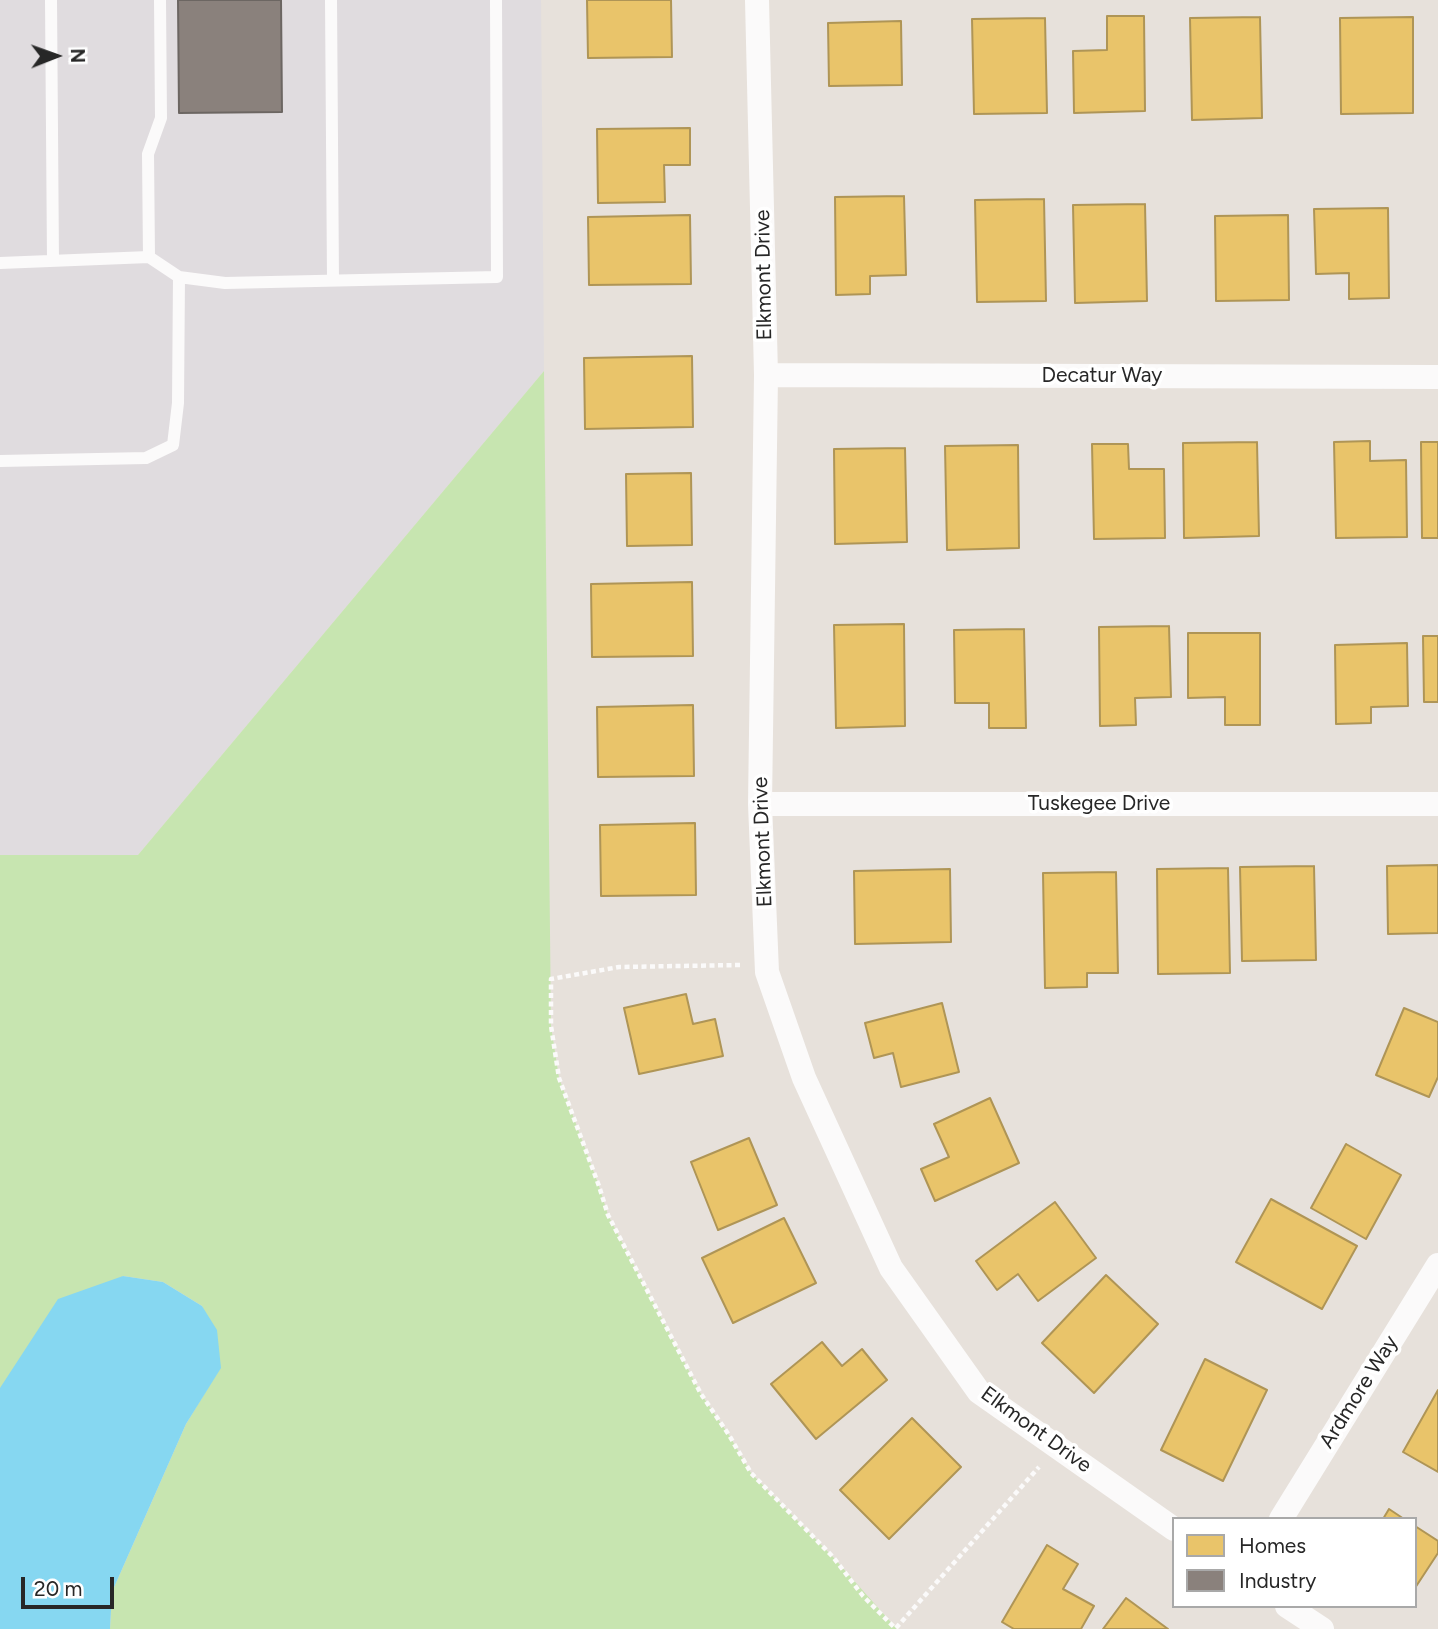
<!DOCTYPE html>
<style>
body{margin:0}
#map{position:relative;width:1438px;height:1629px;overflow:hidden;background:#e7e1db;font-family:Figtree,sans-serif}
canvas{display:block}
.legend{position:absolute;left:1172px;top:1517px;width:245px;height:91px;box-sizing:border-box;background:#fff;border:2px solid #a9a9a9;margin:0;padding:9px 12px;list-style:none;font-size:21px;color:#272727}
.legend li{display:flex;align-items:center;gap:14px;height:35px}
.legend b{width:35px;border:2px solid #a9a9a9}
.north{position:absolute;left:21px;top:21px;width:70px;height:70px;-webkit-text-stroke:5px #fff;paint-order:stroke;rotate:89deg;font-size:19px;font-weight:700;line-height:28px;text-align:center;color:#272727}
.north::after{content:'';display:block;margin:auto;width:24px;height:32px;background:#272727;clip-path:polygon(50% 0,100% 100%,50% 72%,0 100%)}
.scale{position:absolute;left:21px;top:1577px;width:93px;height:32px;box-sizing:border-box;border:4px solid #272727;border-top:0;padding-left:9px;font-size:21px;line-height:24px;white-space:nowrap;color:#272727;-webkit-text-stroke:5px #fff;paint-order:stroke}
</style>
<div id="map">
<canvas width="1438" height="1629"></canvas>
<ul class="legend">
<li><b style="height:19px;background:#e9c46a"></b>Homes</li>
<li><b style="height:19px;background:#8a817c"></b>Industry</li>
</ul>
<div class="north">N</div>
<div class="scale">20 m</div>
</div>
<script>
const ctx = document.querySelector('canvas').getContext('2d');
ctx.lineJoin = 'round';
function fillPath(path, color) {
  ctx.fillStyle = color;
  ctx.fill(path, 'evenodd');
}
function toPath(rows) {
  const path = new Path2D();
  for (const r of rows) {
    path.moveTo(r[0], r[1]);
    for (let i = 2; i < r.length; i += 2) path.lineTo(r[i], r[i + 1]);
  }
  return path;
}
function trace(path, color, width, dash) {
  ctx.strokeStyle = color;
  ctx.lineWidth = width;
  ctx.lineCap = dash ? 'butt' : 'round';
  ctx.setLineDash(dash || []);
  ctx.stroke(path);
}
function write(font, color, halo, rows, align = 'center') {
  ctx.font = font + ' Figtree,sans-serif';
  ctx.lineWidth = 7;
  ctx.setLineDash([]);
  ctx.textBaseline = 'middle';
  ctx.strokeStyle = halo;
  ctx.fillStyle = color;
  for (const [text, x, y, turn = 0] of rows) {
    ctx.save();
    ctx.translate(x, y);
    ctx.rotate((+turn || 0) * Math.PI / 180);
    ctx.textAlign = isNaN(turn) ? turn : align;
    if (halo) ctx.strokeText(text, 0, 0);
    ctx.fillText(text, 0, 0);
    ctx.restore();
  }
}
fillPath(toPath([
 [0,0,541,0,544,371,138,855,0,856]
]), '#e0dcdf');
fillPath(toPath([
 [544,371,551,1026,559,1078,599,1186,608,1215,701,1394,729,1435,751,1473,833,1557,897,1629,110,1629,112,1592,186,1424,220,1368,202,1306,163,1282,123,1276,0,1391,0,855,138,855]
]), '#c7e5b0');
fillPath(toPath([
 [123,1276,163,1282,202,1306,217,1330,221,1368,186,1424,112,1592,110,1629,0,1629,0,1388,58,1299]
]), '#86d7f1');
const homes = toPath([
 [587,0,671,0,672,57,588,58,587,0],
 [1107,16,1144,16,1145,111,1074,113,1073,51,1107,50,1107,16],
 [1260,17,1262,118,1192,120,1190,18,1260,17],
 [1413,17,1413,113,1341,114,1340,18,1413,17],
 [1045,18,1047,113,974,114,972,19,1045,18],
 [901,21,902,85,829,86,828,23,901,21],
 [690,128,690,165,664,165,665,202,598,203,597,129,690,128],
 [904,196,906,275,870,276,870,294,836,295,835,197,904,196],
 [1044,199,1046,301,977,302,975,200,1044,199],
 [1145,204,1147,301,1075,303,1073,205,1145,204],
 [1388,208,1389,298,1349,299,1349,273,1316,274,1314,209,1388,208],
 [690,215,691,284,589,285,588,217,690,215],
 [1288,215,1289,300,1216,301,1215,216,1288,215],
 [692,356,693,427,585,429,584,358,692,356],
 [1370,441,1370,461,1406,460,1407,537,1336,538,1334,442,1370,441],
 [1257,442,1259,536,1184,538,1183,443,1257,442],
 [1421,442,1438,442,1438,538,1422,538,1421,442],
 [1092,444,1128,444,1129,469,1164,469,1165,538,1094,539,1092,444],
 [1018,445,1019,548,947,550,945,446,1018,445],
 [905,448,907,542,835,544,834,449,905,448],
 [691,473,692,545,627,546,626,474,691,473],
 [692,582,693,656,592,657,591,584,692,582],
 [904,624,905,726,836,728,834,625,904,624],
 [1169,626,1171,697,1135,698,1136,725,1100,726,1099,627,1169,626],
 [1024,629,1026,728,989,728,989,703,955,703,954,630,1024,629],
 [1188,633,1260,633,1260,725,1225,725,1225,697,1188,698,1188,633],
 [1423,636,1438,636,1438,702,1424,702,1423,636],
 [1407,643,1408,706,1371,707,1371,723,1336,724,1335,645,1407,643],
 [693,705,694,776,598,777,597,707,693,705],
 [695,823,696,895,601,896,600,825,695,823],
 [1438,865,1438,933,1388,934,1387,866,1438,865],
 [1314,866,1316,960,1242,961,1240,867,1314,866],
 [1228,868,1230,973,1158,974,1157,869,1228,868],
 [950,869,951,942,855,944,854,871,950,869],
 [1116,872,1118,973,1087,973,1087,987,1045,988,1043,873,1116,872],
 [686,994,693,1024,715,1019,723,1056,639,1074,624,1008,686,994],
 [942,1003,959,1072,901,1087,893,1053,874,1058,865,1023,942,1003],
 [1404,1008,1438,1022,1438,1077,1429,1097,1376,1075,1404,1008],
 [990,1098,1019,1163,935,1201,921,1169,949,1157,934,1124,990,1098],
 [749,1138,777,1205,718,1230,691,1162,749,1138],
 [1346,1144,1401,1175,1366,1239,1311,1208,1346,1144],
 [1271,1199,1357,1246,1322,1309,1236,1262,1271,1199],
 [1055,1202,1096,1258,1038,1301,1018,1274,997,1290,976,1261,1055,1202],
 [784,1218,816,1283,733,1323,702,1258,784,1218],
 [1106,1275,1158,1324,1094,1393,1042,1343,1106,1275],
 [822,1342,842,1366,862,1349,887,1380,816,1439,771,1384,822,1342],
 [1205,1359,1267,1390,1223,1481,1161,1450,1205,1359],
 [1438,1390,1438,1472,1403,1452,1438,1390],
 [912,1418,961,1467,889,1539,840,1490,912,1418],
 [1389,1509,1404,1519,1383,1519,1389,1509],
 [1415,1526,1438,1541,1438,1553,1415,1588,1415,1526],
 [1047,1545,1078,1564,1063,1589,1094,1606,1081,1629,1014,1629,1002,1622,1047,1545],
 [1126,1598,1168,1629,1103,1629,1126,1598]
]);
fillPath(homes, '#e9c46a');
trace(homes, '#af9556', 2);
const industry = toPath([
 [178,0,281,0,282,112,179,113,178,0]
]);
fillPath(industry, '#8a817c');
trace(industry, '#6c6662', 2);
trace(toPath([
 [740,965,619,967,551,979,551,1026,559,1078,599,1186,608,1215,701,1394,729,1435,751,1473,833,1557,863,1596,896,1629],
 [896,1628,1039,1467]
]), '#fbfafa', 4.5, [5, 3.5]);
trace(toPath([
 [51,0,53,261],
 [331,0,333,280],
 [149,257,179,277,225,283,497,277,496,0],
 [0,263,149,257,148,154,161,118,160,0],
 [0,461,146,458,173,445,178,403,179,277]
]), '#fbfafa', 12);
trace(toPath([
 [757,0,766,375,760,804,767,972,804,1078,891,1268,979,1392,1174,1529],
 [766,375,1438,377],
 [760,804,1438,804],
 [1281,1519,1438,1265],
 [1287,1606,1322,1629]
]), '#fbfafa', 24);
write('21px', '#272727', '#fff', [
 ["Elkmont Drive",764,275,-91],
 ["Decatur Way",1102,376],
 ["Tuskegee Drive",1099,804],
 ["Elkmont Drive",763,842,-92],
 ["Ardmore Way",1359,1392,-58],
 ["Elkmont Drive",1036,1430,36]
]);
</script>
